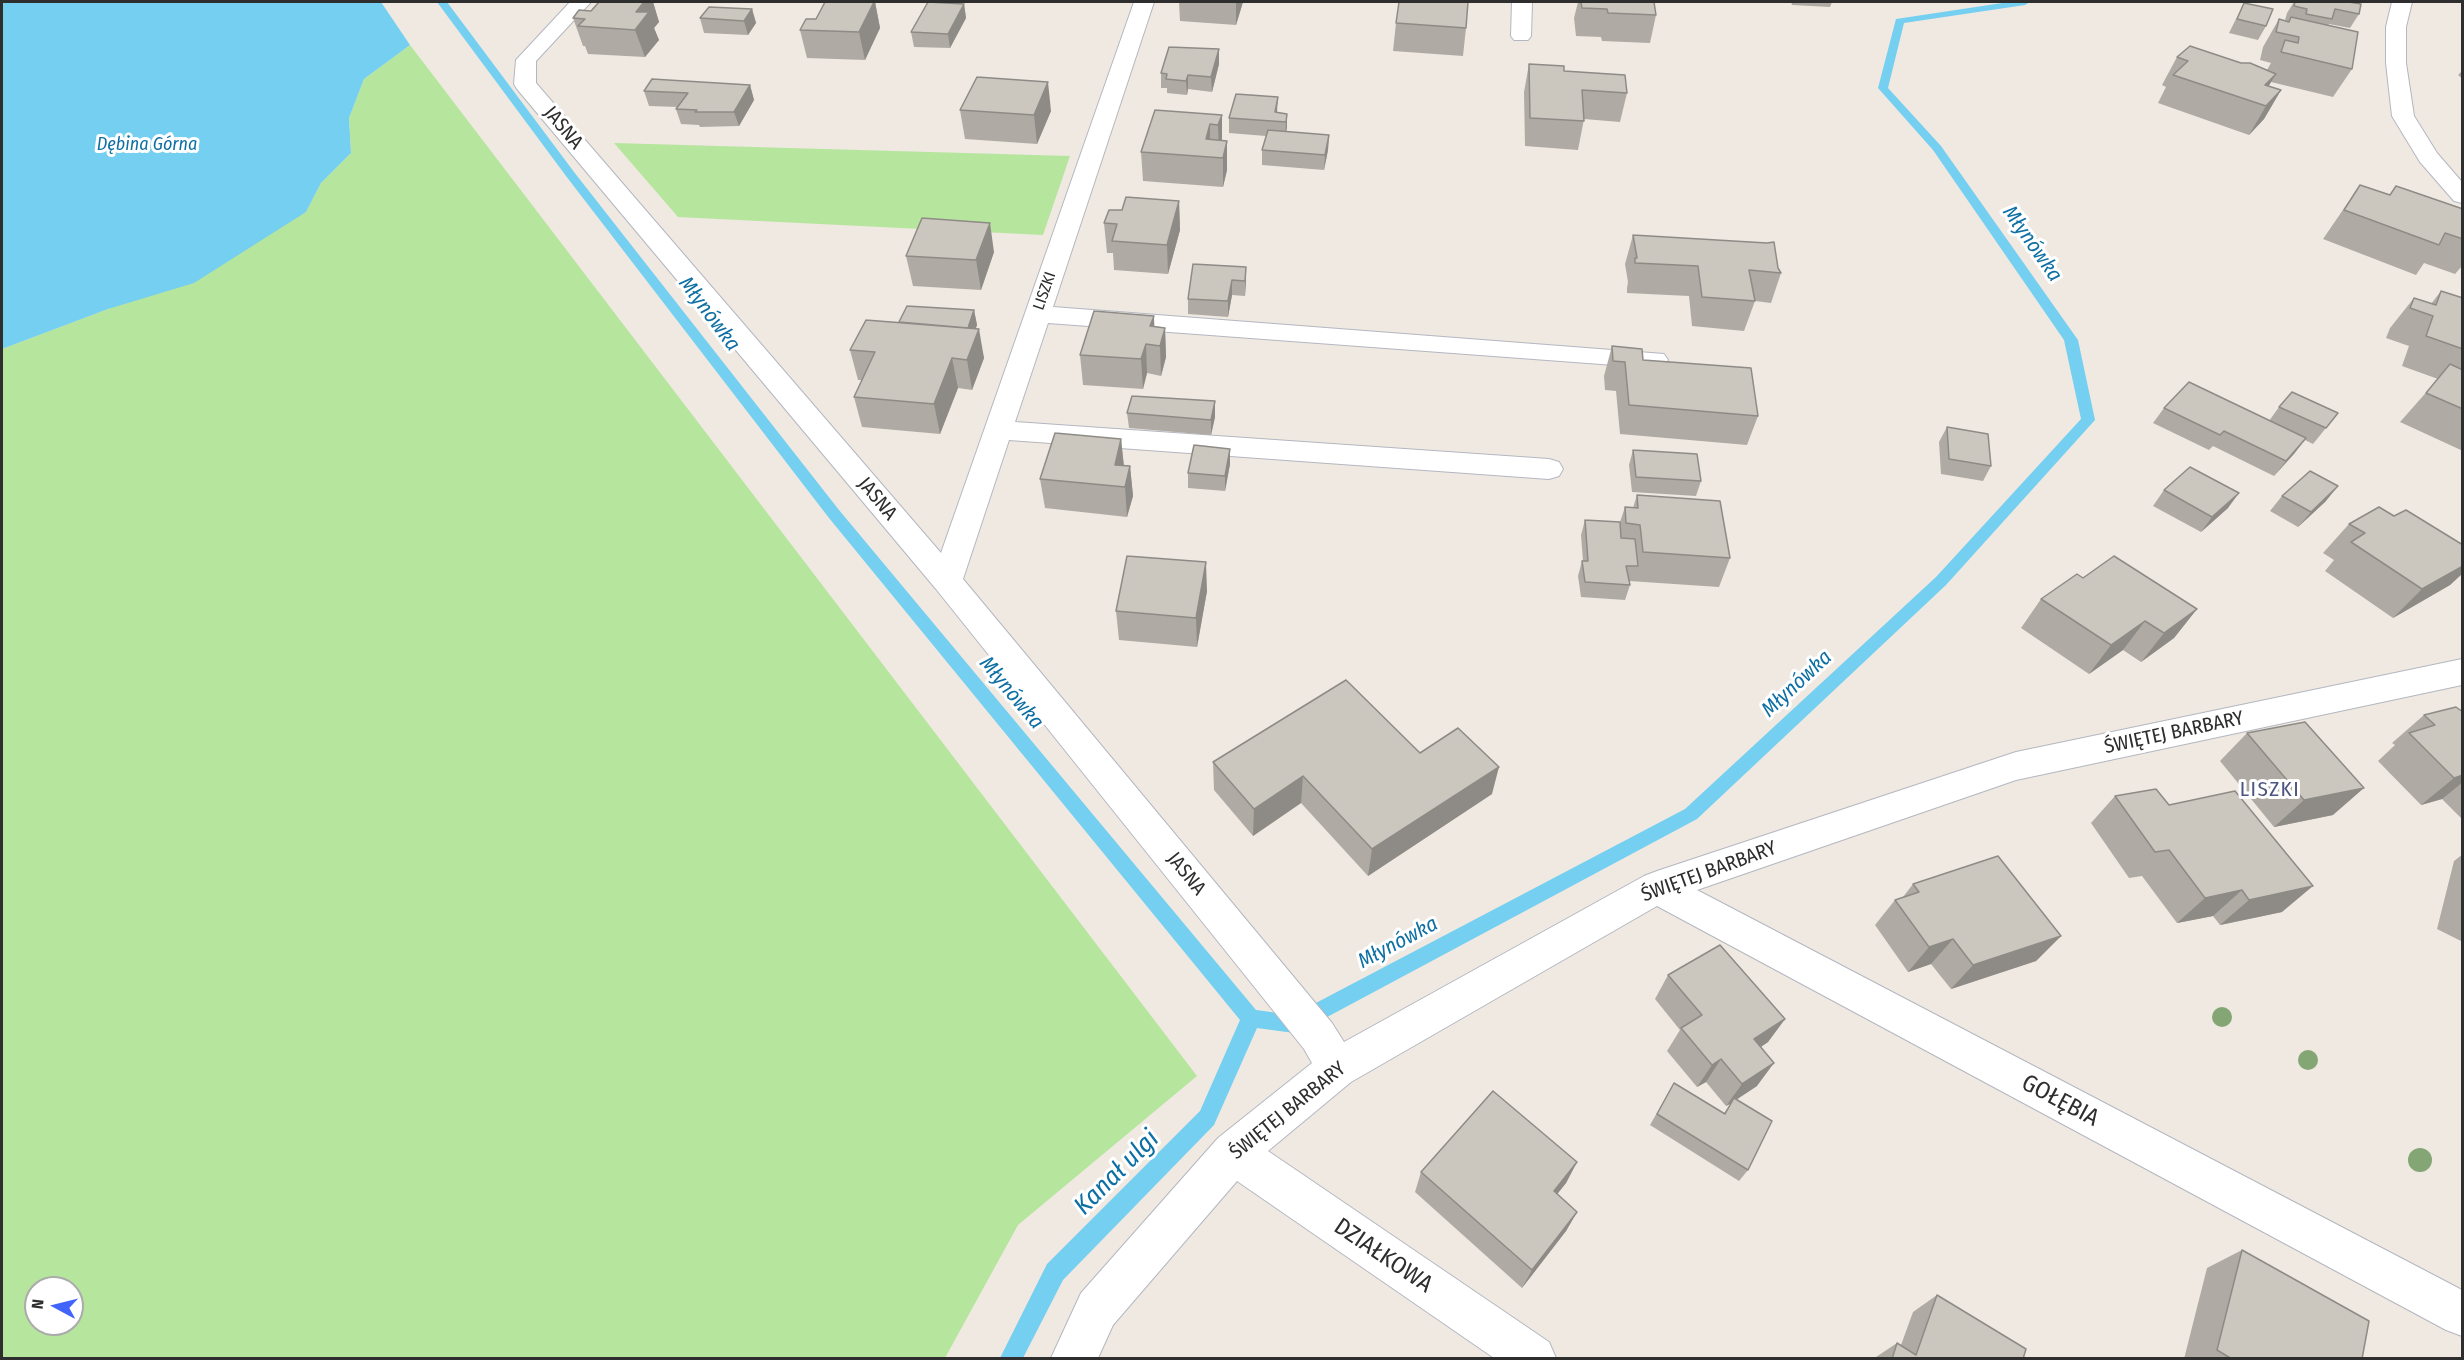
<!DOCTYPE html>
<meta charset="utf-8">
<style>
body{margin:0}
#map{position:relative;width:2464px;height:1360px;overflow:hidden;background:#efe9e1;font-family:"Fira Sans Condensed",sans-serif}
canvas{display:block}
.frame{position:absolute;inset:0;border:3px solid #2e2e2e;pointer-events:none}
.north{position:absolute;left:24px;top:1276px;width:60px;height:60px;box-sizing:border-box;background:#fff;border:2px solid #ababab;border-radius:50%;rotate:277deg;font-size:16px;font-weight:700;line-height:24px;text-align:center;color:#2e2e2e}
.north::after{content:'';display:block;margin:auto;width:21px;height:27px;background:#4264fb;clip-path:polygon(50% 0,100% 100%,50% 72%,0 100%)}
</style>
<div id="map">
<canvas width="2464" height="1360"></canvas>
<div class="frame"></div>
<div class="north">N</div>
</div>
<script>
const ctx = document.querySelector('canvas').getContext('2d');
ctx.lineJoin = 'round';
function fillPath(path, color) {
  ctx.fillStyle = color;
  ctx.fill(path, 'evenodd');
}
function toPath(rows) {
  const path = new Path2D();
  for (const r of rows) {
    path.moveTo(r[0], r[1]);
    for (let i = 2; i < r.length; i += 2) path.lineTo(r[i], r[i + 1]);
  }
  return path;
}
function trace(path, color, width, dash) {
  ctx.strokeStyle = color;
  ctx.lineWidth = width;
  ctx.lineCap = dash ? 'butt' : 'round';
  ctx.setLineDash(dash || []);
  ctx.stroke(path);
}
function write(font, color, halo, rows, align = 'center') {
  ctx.font = font + ' "Fira Sans Condensed",sans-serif';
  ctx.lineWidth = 6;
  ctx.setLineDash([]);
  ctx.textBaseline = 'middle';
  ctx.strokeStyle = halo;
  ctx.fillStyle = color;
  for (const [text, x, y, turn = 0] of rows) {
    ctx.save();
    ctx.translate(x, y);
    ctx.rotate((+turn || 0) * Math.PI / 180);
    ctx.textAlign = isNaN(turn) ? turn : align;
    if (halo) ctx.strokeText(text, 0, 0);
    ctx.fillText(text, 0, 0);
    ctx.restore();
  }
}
fillPath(toPath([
 [410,45,1197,1076,1018,1225,945,1358,2,1358,2,349,108,309,306,212,321,183,351,153,349,118,364,79],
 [36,1288,72,1288,72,1324,36,1324],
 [614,143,1070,156,1043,235,678,217]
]), '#b6e59e');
fillPath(toPath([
 [2,2,381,2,410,45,364,79,349,118,351,153,321,183,306,212,194,283,108,309,2,349]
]), '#75cff0');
fillPath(toPath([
 [437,2,447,2,574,172,839,510,1256,1010,1293,1015,1685,809,1936,577,2081,419,2064,340,1933,150,1878,88,1896,19,2009,2,2030,2,2025,5,1904,23,1888,88,1941,146,2078,340,2095,420,1946,585,1697,819,1301,1031,1294,1033,1257,1028,1214,1125,1063,1280,1023,1358,1000,1358,1047,1264,1200,1111,1240,1020,829,518,566,176,437,2]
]), '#75cff0');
const minor = toPath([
 [570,2,591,2,536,61,536,83,941,553,1134,2,1154,2,1053,307,1664,354,1668,360,1664,366,1655,368,1048,323,1015,422,1549,459,1559,462,1563,469,1559,476,1549,479,1009,440,963,579,1332,1023,1344,1042,1644,876,1657,871,2016,752,2462,659,2462,685,2016,780,1697,890,2462,1290,2462,1336,2446,1330,1657,906,1351,1082,1268,1151,1549,1342,1556,1358,1494,1358,1237,1181,1113,1325,1098,1358,1051,1358,1081,1293,1218,1138,1312,1063,1304,1049,936,589,517,89,514,84,516,60,570,2],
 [1512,2,1532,2,1531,36,1528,40,1514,40,1511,36,1512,2],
 [2392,2,2412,2,2406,27,2406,63,2414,116,2437,153,2462,182,2462,203,2454,201,2420,162,2392,116,2386,63,2386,27,2392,2]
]);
trace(minor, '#b4b7c1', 2);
fillPath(minor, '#fff');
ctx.fillStyle = '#84a574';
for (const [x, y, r] of [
 [2222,1017,10],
 [2308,1060,10],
 [2420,1160,12]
]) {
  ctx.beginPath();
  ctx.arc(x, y, r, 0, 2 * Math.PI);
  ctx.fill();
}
fillPath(toPath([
 [599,2,653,2,659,22,654,28,659,40,645,57,588,54,585,46,583,46,573,18,591,11],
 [825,2,875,2,880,28,865,60,807,58,800,30,816,19],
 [1179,2,1243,2,1236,25,1180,21],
 [1578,2,1654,2,1656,15,1650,43,1602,41,1601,37,1576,36,1574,18],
 [1791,2,1832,2,1830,7,1792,5],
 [2294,2,2349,2,2359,14,2350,28,2329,24,2328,26,2352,69,2333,97,2271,82,2268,86,2281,90,2264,119,2249,135,2158,103,2166,87,2162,85,2177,57,2241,63,2267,70,2271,63,2260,60,2263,47,2279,19,2289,22,2285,20,2287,13],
 [2244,3,2266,26,2258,40,2229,33],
 [964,4,966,18,950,48,914,47,911,32],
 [752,9,756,23,748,35,704,33,700,18],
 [1396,23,1466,28,1463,56,1393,51],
 [1219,64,1212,92,1188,89,1187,95,1167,93,1167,88,1161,88,1161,73],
 [1529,64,1564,71,1627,93,1620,122,1584,119,1578,150,1525,146,1524,92],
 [2463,70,2463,79,2458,75],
 [750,85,754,100,739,126,700,127,699,125,681,124,676,109,678,107,649,106,644,91],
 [960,110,1051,111,1037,144,965,139],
 [1277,112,1287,114,1286,132,1329,135,1328,150,1324,170,1262,165,1262,150,1266,136,1229,133,1229,118],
 [1222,115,1222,140,1227,170,1223,187,1143,181,1141,152],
 [2360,185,2390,195,2396,186,2463,209,2463,265,2455,274,2424,263,2416,275,2323,239],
 [1179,201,1180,230,1168,274,1114,270,1113,253,1107,253,1104,223],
 [1633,235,1778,268,1781,273,1771,303,1755,301,1744,331,1692,326,1689,296,1627,293,1627,288,1628,282,1625,264],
 [994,252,981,290,913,286,906,256],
 [1246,267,1245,296,1232,295,1228,317,1188,314,1188,299],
 [2441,291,2463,298,2463,451,2400,422,2438,379,2402,366,2409,346,2386,338,2390,328,2414,298,2431,304],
 [974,310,977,325,976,328,984,358,972,390,958,388,940,434,862,427,854,397,862,380,858,380,850,350,899,322],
 [1154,316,1154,326,1165,328,1166,357,1161,376,1147,373,1143,389,1083,385,1080,355],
 [1612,346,1643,360,1758,416,1747,445,1620,434,1616,391,1605,390,1604,376],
 [1215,401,1215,417,1211,435,1129,428,1127,413],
 [2279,407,2338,413,2313,444,2305,440,2274,476,2213,446,2209,450,2153,423,2164,408,2269,421],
 [1947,427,1991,466,1983,481,1941,474,1939,442],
 [1121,439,1124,465,1130,466,1133,496,1127,517,1045,508,1040,479],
 [1230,449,1230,464,1225,491,1188,488,1188,473],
 [1633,450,1701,481,1696,496,1632,492,1629,465],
 [2338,486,2325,502,2298,527,2270,511,2282,496],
 [2164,490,2228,508,2201,532,2153,506],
 [1637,495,1730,558,1719,587,1629,581,1630,585,1625,600,1581,597,1578,576,1582,561,1583,561,1581,535,1585,520,1620,522,1625,507,1633,508],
 [2349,524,2463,545,2463,573,2450,585,2393,618,2325,571,2334,560,2323,553],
 [2083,578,2197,609,2174,638,2141,662,2123,650,2089,674,2021,628,2041,599],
 [1207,591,1197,647,1119,640,1116,611],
 [2463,712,2463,820,2442,799,2421,805,2378,761,2395,745,2392,743,2424,715],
 [2247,733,2333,815,2274,827,2220,761],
 [1420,753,1492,794,1368,876,1301,803,1253,836,1214,790,1213,762],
 [2115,796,2169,805,2282,912,2220,925,2213,916,2177,923,2142,876,2129,878,2091,823],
 [2463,854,2463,942,2437,929,2454,861],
 [1913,884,2061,936,2036,961,1951,989,1931,964,1908,972,1875,925,1895,900,1903,897],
 [1668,975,1785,1019,1768,1042,1761,1047,1757,1086,1736,1100,1748,1170,1739,1181,1650,1125,1674,1083,1724,1113,1730,1104,1726,1106,1706,1082,1697,1087,1667,1051,1680,1030,1655,999],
 [1577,1162,1566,1183,1557,1194,1577,1212,1566,1231,1522,1288,1415,1192,1421,1172],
 [2242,1250,2362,1359,2184,1359,2207,1268],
 [1937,1295,2023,1359,1873,1359,1897,1343,1901,1345,1913,1312]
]), '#afaba4');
fillPath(toPath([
 [644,2,653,2,659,22,654,28,659,40,645,57,635,30,636,12],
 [874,2,875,2,880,28,865,60,859,32],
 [1236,2,1243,2,1236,25],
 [964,4,966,18,950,48,948,34],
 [752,9,756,23,748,35,744,21],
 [1219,49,1219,64,1212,92,1211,77],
 [2276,74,2259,102,2265,85],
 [1188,75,1188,89,1187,95,1186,81],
 [1048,82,1051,111,1037,144,1034,115],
 [750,85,754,100,739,126,734,112],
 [2281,90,2264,119,2249,135,2266,106],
 [1278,97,1277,112,1275,112],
 [1287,114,1287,128,1285,137,1286,122],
 [1222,115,1222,143,1219,153,1218,125],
 [1210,124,1210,153,1206,139],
 [1329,135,1328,150,1324,170,1325,155],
 [1227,141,1227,170,1223,187,1223,158],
 [1179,201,1180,230,1168,274,1167,245],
 [990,223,994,252,981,290,976,260],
 [1246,267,1246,282,1245,296,1245,281],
 [1232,280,1232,295,1228,317,1228,301],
 [974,310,977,325,965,357,963,341],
 [1154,316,1155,345,1150,326],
 [1165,328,1166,357,1161,376,1160,346],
 [979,329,984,358,972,390,967,360],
 [1146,344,1147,373,1143,389,1141,359],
 [952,358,958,388,940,434,934,404],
 [1215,401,1215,417,1211,435,1211,420],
 [2306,438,2294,454,2274,476,2286,461],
 [1121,439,1124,469,1115,465],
 [1230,449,1230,464,1225,491,1225,476],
 [1130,466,1133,496,1127,517,1125,487],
 [2338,486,2325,502,2298,527,2311,512],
 [2239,493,2228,508,2201,532,2212,517],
 [1206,562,1207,591,1197,647,1196,618],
 [2463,566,2463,573,2450,585,2393,618,2422,589],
 [2197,609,2174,638,2141,662,2164,633],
 [2145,621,2123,650,2089,674,2111,645],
 [1499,767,1492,794,1368,876,1372,849],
 [2463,775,2463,782,2442,799,2421,805,2454,778],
 [1303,776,1301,803,1253,836,1254,809],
 [2364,788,2333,815,2274,827,2304,800],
 [2313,886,2282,912,2220,925,2249,900],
 [2242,890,2213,916,2177,923,2205,898],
 [2061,936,2036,961,1951,989,1973,965],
 [1953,939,1931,964,1908,972,1929,947],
 [1785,1019,1768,1042,1738,1062,1754,1039],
 [1721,1059,1706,1082,1697,1087,1712,1065],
 [1774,1063,1757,1086,1731,1103,1734,1098,1730,1104,1726,1106,1742,1084],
 [1577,1162,1566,1183,1544,1211,1554,1191],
 [1577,1212,1566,1231,1522,1288,1532,1270]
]), '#8e8b86');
const building = toPath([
 [599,2,644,2,636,12,649,12,635,30,578,26,585,19,573,18,579,10,591,11,599,2],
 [825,2,874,2,859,32,800,30,806,19,816,19,825,2],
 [928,2,964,4,948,34,911,32,928,2],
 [1399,2,1468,2,1466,28,1396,23,1399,2],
 [1581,2,1654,2,1656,15,1608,13,1607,9,1582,8,1581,2],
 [2295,2,2349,2,2361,4,2359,14,2335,9,2332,19,2306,14,2307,9,2294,6,2295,2],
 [2244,3,2273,9,2266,26,2237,19,2244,3],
 [709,7,752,9,744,21,700,18,709,7],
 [2291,17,2358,32,2352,69,2281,52,2285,40,2298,43,2299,37,2276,32,2279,19,2289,22,2291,17],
 [2190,46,2241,63,2250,63,2276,74,2265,85,2281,90,2266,106,2173,75,2188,61,2177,57,2190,46],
 [1169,47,1219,49,1211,77,1188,75,1186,81,1166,79,1167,74,1161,73,1169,47],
 [1529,64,1564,66,1564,71,1625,75,1627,93,1582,90,1584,121,1530,118,1529,64],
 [977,77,1048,82,1034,115,960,110,977,77],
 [652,79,750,85,734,112,695,112,697,110,676,109,688,93,644,91,652,79],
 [1236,94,1278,97,1275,112,1287,114,1286,122,1229,118,1236,94],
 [1155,110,1222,115,1218,125,1210,124,1206,139,1227,141,1223,158,1141,152,1155,110],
 [1268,130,1329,135,1325,155,1262,150,1268,130],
 [2360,185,2390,195,2396,186,2463,209,2463,239,2445,233,2439,245,2344,210,2360,185],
 [1126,197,1179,201,1167,245,1112,241,1117,224,1104,223,1109,210,1122,210,1126,197],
 [922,218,990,223,976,260,906,256,922,218],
 [1633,235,1767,243,1774,242,1778,268,1781,273,1749,270,1755,301,1702,297,1698,266,1635,263,1635,258,1637,258,1633,235],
 [1193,264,1246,267,1245,281,1232,280,1228,301,1188,299,1193,264],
 [2441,291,2463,298,2463,349,2426,336,2433,316,2410,308,2414,298,2436,305,2441,291],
 [907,306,974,310,968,328,899,322,907,306],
 [1094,311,1154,316,1150,326,1165,328,1160,346,1146,344,1141,359,1080,355,1094,311],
 [866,320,979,329,967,360,952,358,934,404,854,397,875,352,850,350,866,320],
 [1612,346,1642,349,1643,360,1751,368,1758,416,1629,405,1625,362,1613,361,1612,346],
 [2450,364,2463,370,2463,409,2426,393,2450,364],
 [2189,382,2306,438,2286,461,2224,431,2220,435,2164,408,2189,382],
 [2292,392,2338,413,2326,428,2279,407,2292,392],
 [1132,396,1215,401,1211,420,1127,413,1132,396],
 [1947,427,1988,434,1991,466,1949,459,1947,427],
 [1055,433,1121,439,1115,465,1130,466,1125,487,1040,479,1055,433],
 [1194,445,1230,449,1225,476,1188,473,1194,445],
 [1633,450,1697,454,1701,481,1636,477,1633,450],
 [2190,467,2239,493,2212,517,2164,490,2190,467],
 [2310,471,2338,486,2311,512,2282,496,2310,471],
 [1637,495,1720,501,1730,558,1643,552,1640,525,1626,523,1625,507,1638,508,1637,495],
 [2379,507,2394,516,2406,510,2463,545,2463,566,2422,589,2351,542,2365,533,2349,524,2379,507],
 [1585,520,1620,522,1621,538,1635,539,1638,566,1626,566,1630,585,1585,582,1582,561,1588,561,1585,520],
 [1127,556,1206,562,1196,618,1116,611,1127,556],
 [2114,556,2197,609,2164,633,2145,621,2111,645,2041,599,2077,574,2083,578,2114,556],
 [1346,680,1420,753,1458,728,1499,767,1372,849,1303,776,1254,809,1213,762,1346,680],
 [2456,707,2463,712,2463,775,2454,778,2409,733,2435,725,2424,715,2456,707],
 [2305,722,2364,788,2304,800,2247,733,2305,722],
 [2156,789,2169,805,2235,791,2313,886,2249,900,2242,890,2205,898,2169,850,2155,852,2115,796,2156,789],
 [1998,856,2061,936,1973,965,1953,939,1929,947,1895,900,1919,892,1913,884,1998,856],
 [1720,945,1785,1019,1754,1039,1774,1063,1742,1084,1721,1059,1712,1065,1681,1028,1702,1015,1668,975,1720,945],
 [1674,1083,1725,1114,1734,1098,1772,1121,1748,1170,1657,1114,1674,1083],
 [1493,1091,1577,1162,1554,1191,1577,1212,1532,1270,1421,1172,1493,1091],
 [2242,1250,2369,1321,2362,1359,2232,1359,2217,1350,2242,1250],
 [1937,1295,2026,1349,2023,1359,1892,1359,1897,1343,1916,1355,1937,1295]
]);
fillPath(building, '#cbc7bf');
trace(building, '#8e8b86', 1.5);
write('16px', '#2e2e2e', '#fff', [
 ["LISZKI",1045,291,-71]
]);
write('italic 18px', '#0d6fa3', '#fff', [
 ["Dębina Górna",147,145]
]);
write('20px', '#2e2e2e', '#fff', [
 ["JASNA",563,128,50],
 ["JASNA",877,499,50],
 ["ŚWIĘTEJ BARBARY",2174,733,-12],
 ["ŚWIĘTEJ BARBARY",1709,872,-20],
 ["JASNA",1186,874,51],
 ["ŚWIĘTEJ BARBARY",1288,1111,-39]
]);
write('italic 21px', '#0d6fa3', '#fff', [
 ["Młynówka",2032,244,55],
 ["Młynówka",709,314,53],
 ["Młynówka",1797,684,-43],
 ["Młynówka",1011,693,50],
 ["Młynówka",1398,943,-28]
]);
ctx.letterSpacing = '1.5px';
write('21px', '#4d5680', '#fff', [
 ["LISZKI",2270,790]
]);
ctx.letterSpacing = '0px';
write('24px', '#2e2e2e', '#fff', [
 ["GOŁĘBIA",2060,1101,28],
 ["DZIAŁKOWA",1383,1256,34]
]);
write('italic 26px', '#0d6fa3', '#fff', [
 ["Kanał ulgi",1117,1173,-45]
]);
</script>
